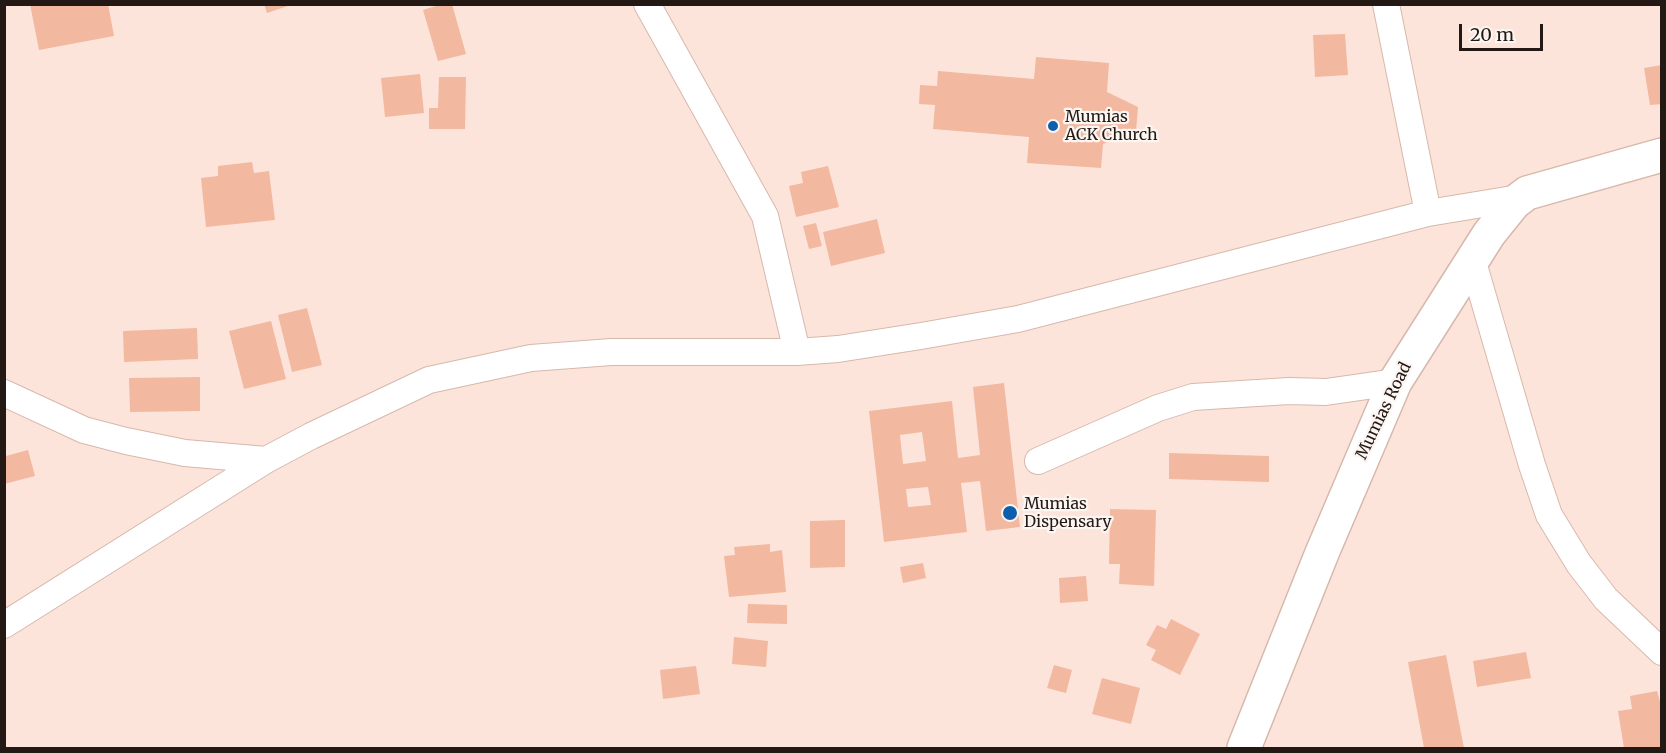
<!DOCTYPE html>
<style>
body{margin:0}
#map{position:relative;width:1666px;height:753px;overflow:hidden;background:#fde4da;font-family:Merriweather,serif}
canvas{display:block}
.frame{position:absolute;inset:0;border:6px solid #231814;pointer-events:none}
.scale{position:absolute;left:1459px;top:24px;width:84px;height:27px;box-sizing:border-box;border:3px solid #231814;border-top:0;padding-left:8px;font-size:18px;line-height:21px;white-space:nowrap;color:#231814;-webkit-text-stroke:4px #fcf6f3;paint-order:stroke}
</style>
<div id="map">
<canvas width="1666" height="753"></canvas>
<div class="frame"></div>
<div class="scale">20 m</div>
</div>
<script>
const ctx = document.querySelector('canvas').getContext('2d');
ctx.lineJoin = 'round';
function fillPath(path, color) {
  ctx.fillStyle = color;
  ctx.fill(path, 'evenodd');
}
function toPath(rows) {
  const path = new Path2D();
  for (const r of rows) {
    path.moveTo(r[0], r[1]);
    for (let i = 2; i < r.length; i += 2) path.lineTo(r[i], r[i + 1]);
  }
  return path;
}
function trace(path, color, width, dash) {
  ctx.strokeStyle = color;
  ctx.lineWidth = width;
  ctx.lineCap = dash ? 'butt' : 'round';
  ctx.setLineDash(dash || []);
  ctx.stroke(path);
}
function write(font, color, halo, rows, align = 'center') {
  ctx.font = font + ' Merriweather,serif';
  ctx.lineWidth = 4.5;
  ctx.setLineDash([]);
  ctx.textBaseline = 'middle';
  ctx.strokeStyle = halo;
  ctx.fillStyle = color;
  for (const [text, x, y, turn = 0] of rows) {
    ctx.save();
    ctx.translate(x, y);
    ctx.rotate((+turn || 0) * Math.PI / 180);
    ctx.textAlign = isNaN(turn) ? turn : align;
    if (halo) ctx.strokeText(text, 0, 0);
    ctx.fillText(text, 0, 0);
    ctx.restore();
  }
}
fillPath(toPath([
 [30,4,108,4,114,36,39,50],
 [264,4,291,4,291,5,267,13],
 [442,4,452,4,466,54,438,61,423,10],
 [1345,34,1348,75,1315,77,1313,35],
 [1036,57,1109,63,1107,92,1138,107,1136,132,1103,144,1101,168,1027,163,1029,137,933,129,935,105,919,104,920,85,937,86,938,71,1034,79],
 [1662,65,1662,104,1650,105,1644,68],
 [420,74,424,113,385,117,381,78],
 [439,77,466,77,465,129,429,129,429,108,438,108],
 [252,162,254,173,269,171,275,220,206,227,201,178,218,176,218,166],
 [828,166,839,207,796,217,789,186,803,183,801,172],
 [877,219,885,253,831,266,823,232],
 [816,223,822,246,809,249,803,226],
 [307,308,322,365,292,372,278,315],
 [271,321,286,379,244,389,229,331],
 [197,328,198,359,124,362,123,331],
 [200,377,200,411,130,412,129,378],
 [1004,383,1020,527,986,531,980,481,961,483,967,532,884,542,869,411,952,401,958,458,980,455,973,387],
 [922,432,926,461,903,464,900,435],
 [928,487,931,505,908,507,906,489],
 [28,450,35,476,4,484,4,451,6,456],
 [1169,453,1269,456,1269,482,1169,479],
 [1110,509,1156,510,1154,586,1119,584,1120,564,1109,564],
 [845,520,845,567,810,568,810,521],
 [770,544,770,552,782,550,786,592,729,597,724,556,735,555,734,547],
 [923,563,926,578,903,583,900,567],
 [1086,576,1088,601,1060,603,1059,578],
 [748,604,787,605,787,624,747,623],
 [1171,619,1200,634,1180,675,1151,660,1156,650,1146,645,1157,625,1166,629],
 [734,637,768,641,766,667,732,664],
 [1526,652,1531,678,1477,687,1473,661],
 [1446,655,1464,748,1424,748,1408,662],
 [1054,665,1072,670,1066,693,1047,688],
 [696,666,700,694,663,699,660,670],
 [1102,678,1140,688,1131,724,1092,714],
 [1657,691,1662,709,1662,748,1624,748,1618,711,1632,709,1630,696]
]), '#f3b8a0');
const street = toPath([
 [647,4,765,216,797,352],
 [1386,4,1428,213],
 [1472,259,1532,465,1549,515,1579,564,1606,599,1662,652],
 [4,393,84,430,126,441,185,453,266,460],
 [1038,461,1158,408,1193,397,1289,391,1326,392,1395,382],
 [4,625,266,460,311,436,429,380,531,358,611,352,797,352,838,349,921,336,1018,319,1428,213,1519,198]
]);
const secondary = toPath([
 [1244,748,1322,553,1395,382,1489,234,1514,203,1527,193,1662,155]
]);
trace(street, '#d7b8ac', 28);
trace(secondary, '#d7b8ac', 36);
trace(street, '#fff', 26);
trace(secondary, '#fff', 33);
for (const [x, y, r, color] of [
 [1053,126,6,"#0d5fad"],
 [1010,513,8,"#0d5fad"]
]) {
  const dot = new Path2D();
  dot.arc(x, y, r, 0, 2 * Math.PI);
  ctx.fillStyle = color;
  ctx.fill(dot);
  trace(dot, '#fcf6f3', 2);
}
write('16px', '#231814', '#fcf6f3', [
 ["Mumias",1065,117],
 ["ACK Church",1065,135],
 ["Mumias",1024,504],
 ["Dispensary",1024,522]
], 'left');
write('16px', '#231814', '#fcf6f3', [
 ["Mumias Road",1384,411,-64]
]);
</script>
